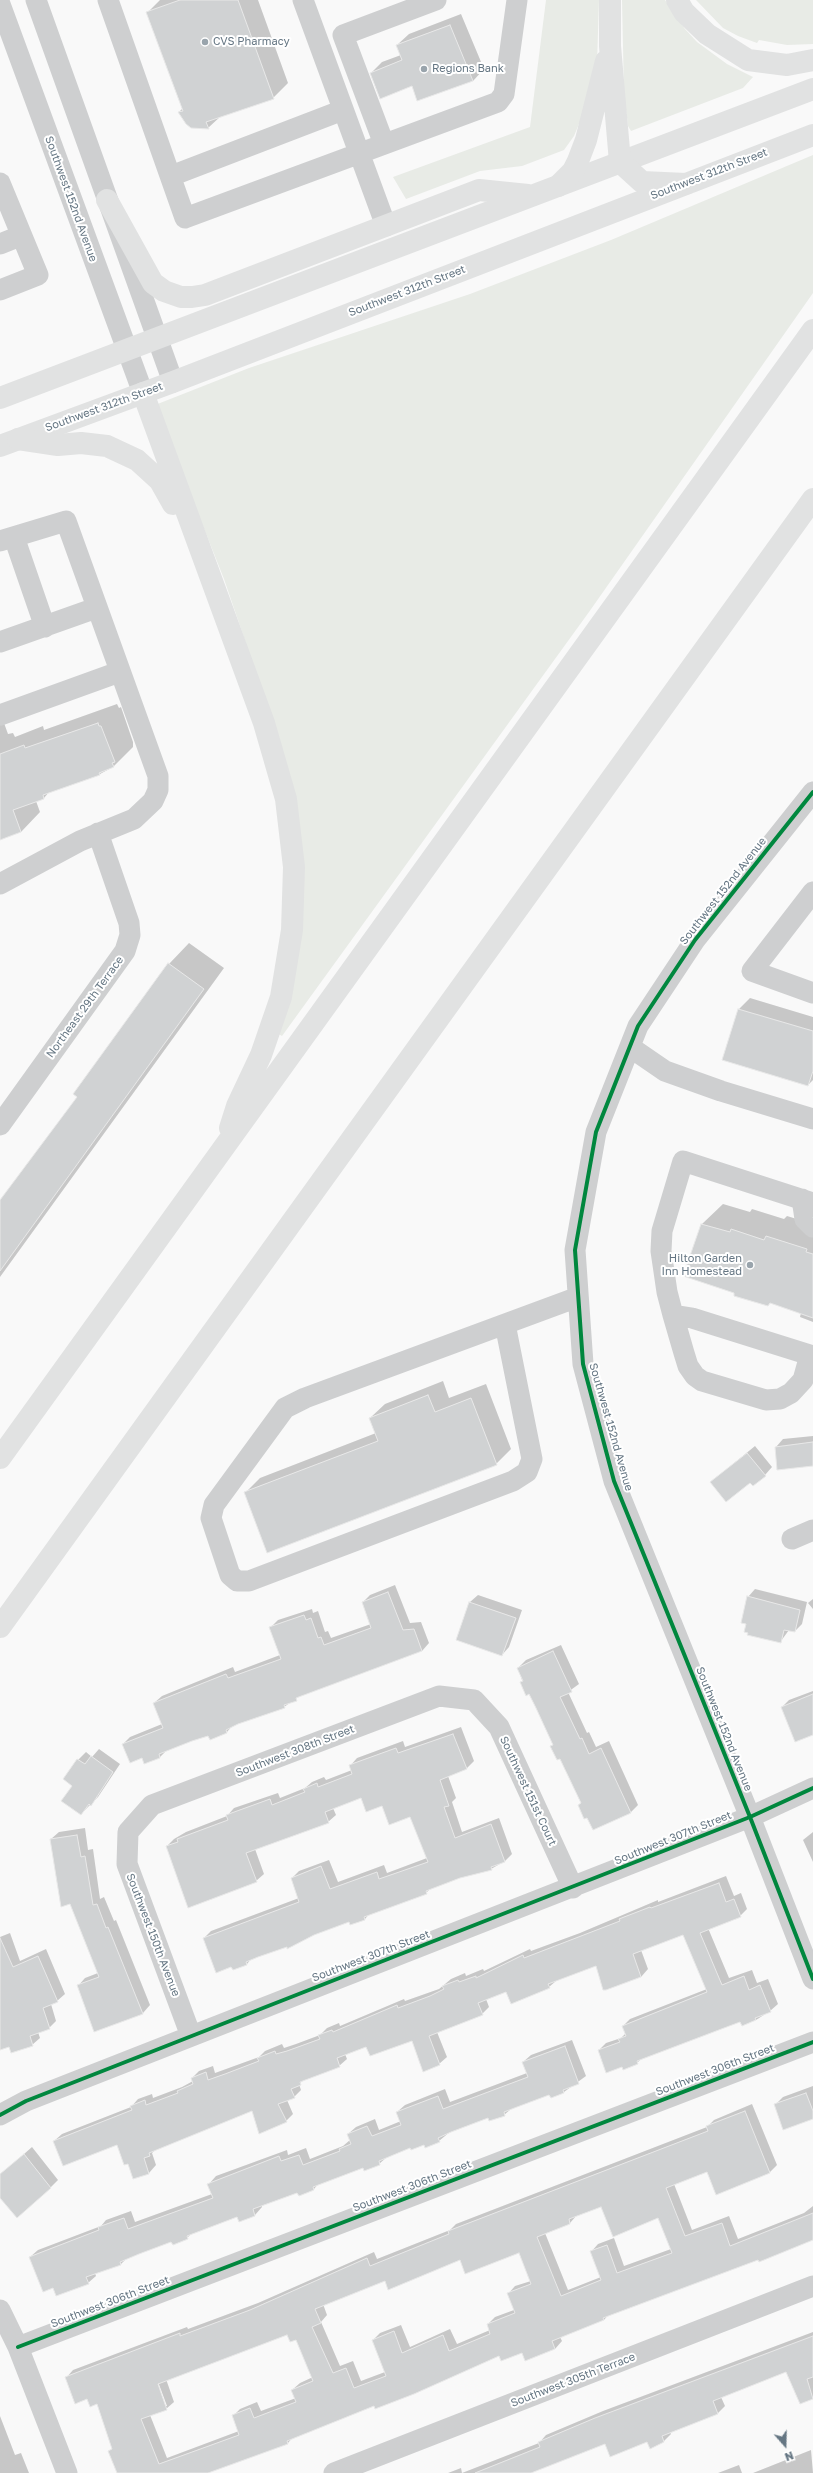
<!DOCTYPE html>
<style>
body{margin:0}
#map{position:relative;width:813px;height:2473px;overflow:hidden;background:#f9f9f9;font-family:"Golos Text",sans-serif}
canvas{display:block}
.north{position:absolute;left:765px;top:2425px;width:40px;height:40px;-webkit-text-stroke:3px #fff;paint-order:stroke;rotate:160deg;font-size:11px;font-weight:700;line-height:16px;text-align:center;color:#657683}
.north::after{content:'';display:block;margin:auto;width:14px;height:18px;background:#657683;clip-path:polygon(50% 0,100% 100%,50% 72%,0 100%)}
</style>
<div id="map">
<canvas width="813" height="2473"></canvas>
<div class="north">N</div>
</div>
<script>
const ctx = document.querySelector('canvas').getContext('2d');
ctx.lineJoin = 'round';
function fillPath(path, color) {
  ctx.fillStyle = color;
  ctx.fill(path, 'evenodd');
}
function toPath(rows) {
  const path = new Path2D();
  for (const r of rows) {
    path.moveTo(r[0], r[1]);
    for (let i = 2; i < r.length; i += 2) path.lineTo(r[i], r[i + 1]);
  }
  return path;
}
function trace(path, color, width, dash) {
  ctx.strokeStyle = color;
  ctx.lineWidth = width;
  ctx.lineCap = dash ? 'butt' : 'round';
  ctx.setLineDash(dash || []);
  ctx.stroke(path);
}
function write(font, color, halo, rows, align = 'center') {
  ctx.font = font + ' "Golos Text",sans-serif';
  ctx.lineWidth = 4;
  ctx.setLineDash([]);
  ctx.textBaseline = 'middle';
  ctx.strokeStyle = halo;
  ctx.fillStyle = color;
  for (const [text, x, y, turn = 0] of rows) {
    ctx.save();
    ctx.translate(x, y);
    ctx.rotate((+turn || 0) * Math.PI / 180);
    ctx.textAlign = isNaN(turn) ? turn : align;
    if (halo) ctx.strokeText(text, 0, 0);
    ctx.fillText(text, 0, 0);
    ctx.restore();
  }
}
fillPath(toPath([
 [546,0,599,0,597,64,586,107,574,136,564,150,522,166,480,171,406,199,393,177,530,127],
 [622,0,665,0,685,29,697,42,727,64,753,77,743,88,631,131,628,126,624,93],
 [696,0,813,0,813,44,787,45,759,40,757,43,738,36,723,28],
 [813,155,813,293,589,612,282,1036,277,1033,290,994,281,746,224,579,155,405,249,368,470,294,611,240]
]), '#e8ebe6');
fillPath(toPath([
 [160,0,258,0,288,83,273,98,221,116,208,128,179,112,183,108,147,13],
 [461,14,484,69,473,81,371,73,382,62,401,55,397,45,409,34],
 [117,704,119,708,121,707,133,742,133,747,113,767,100,774,50,791,44,798,36,801,40,812,21,832,0,839,0,712,8,734,13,733,15,737,43,726,44,730],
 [189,943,224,968,0,1277,0,1202,78,1096,169,964],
 [750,998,813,1017,813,1080,808,1085,724,1059,739,1009],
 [723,1204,750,1212,752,1209,784,1219,787,1216,813,1224,813,1322,800,1317,801,1313,702,1224],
 [443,1381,449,1398,486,1384,511,1449,496,1464,245,1493,260,1478,376,1433,370,1418,385,1404],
 [813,1436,813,1465,776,1447,783,1439],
 [755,1446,772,1467,765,1475,751,1481,711,1482],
 [395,1585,410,1623,421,1622,429,1643,422,1651,300,1696,284,1707,233,1725,227,1732,210,1738,208,1734,166,1751,160,1757,143,1757,123,1744,130,1737,162,1724,154,1703,162,1696,233,1667,235,1672,280,1655,270,1628,278,1620,312,1609,313,1613,318,1611,325,1632,328,1631,331,1638,371,1624,363,1602,370,1595],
 [755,1589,807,1602,802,1624,795,1631,789,1630,781,1641,748,1597],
 [478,1595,522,1610,509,1647,502,1655,457,1639,470,1602],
 [813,1599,813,1609,808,1603],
 [561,1645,579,1684,568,1692,587,1733,589,1732,596,1747,609,1741,638,1805,631,1812,594,1829,561,1757,551,1747,554,1744,530,1693,527,1695,518,1668,526,1660],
 [813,1691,813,1734,782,1707,789,1700],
 [461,1727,474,1761,467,1768,448,1776,456,1798,452,1802,462,1832,499,1818,512,1854,505,1861,491,1869,460,1877,431,1888,426,1893,370,1913,365,1919,351,1924,350,1921,252,1958,247,1964,204,1938,211,1931,299,1898,292,1878,299,1871,329,1860,338,1882,384,1865,387,1873,427,1858,410,1816,361,1797,333,1808,336,1815,328,1822,255,1849,264,1874,256,1881,167,1846,174,1839,186,1832,227,1816,234,1808,278,1793,280,1798,305,1788,312,1782,324,1777,326,1780,352,1770,350,1766,357,1758,403,1741,405,1747],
 [99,1749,120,1764,98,1797,81,1814,73,1786,78,1760,86,1752,92,1757],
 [85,1828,88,1850,93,1849,100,1899,104,1897,114,1921,116,1920,150,2005,143,2013,95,2031,78,1986,85,1978,98,1973,51,1839,59,1832],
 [813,1832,813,1862,803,1840],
 [726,1876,734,1896,741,1893,747,1909,740,1916,708,1928,729,1978,752,1970,757,1983,768,1979,778,2004,770,2011,756,2020,741,2021,642,2058,637,2063,622,2065,599,2050,606,2043,621,2038,626,2033,623,2026,630,2019,707,1989,683,1934,641,1950,648,1969,641,1977,596,1965,556,1981,549,1987,506,1991,486,1999,489,2007,482,2014,437,2032,447,2057,439,2064,413,2039,367,2045,345,2054,347,2059,339,2066,305,2079,299,2084,301,2090,294,2097,287,2100,293,2114,286,2121,253,2110,155,2150,152,2153,156,2165,149,2173,134,2178,128,2163,117,2144,54,2141,62,2134,131,2107,138,2099,152,2094,153,2098,182,2087,193,2081,192,2078,199,2071,213,2066,215,2073,259,2057,265,2051,282,2044,284,2048,296,2044,320,2035,327,2028,339,2023,340,2026,404,1999,405,2001,439,1989,451,1979,465,1973,466,1976,483,1969,484,1971,530,1949,531,1951,580,1933,658,1900,658,1902],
 [10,1933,20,1961,46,1949,65,1994,57,2001,51,2004,56,2021,49,2028,38,2032,40,2038,32,2045,10,2046,0,2049,0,1937],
 [572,2040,586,2076,564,2092,551,2096,550,2093,511,2109,504,2115,488,2117,451,2131,439,2141,411,2147,387,2157,379,2164,364,2167,319,2183,314,2189,299,2195,298,2191,262,2205,262,2207,255,2215,240,2220,238,2216,192,2233,187,2238,172,2240,126,2259,121,2264,95,2273,96,2276,88,2283,54,2287,30,2257,38,2250,101,2226,106,2220,131,2211,135,2222,212,2194,209,2184,216,2176,287,2150,288,2155,306,2148,310,2159,343,2146,350,2140,348,2134,356,2127,375,2119,379,2130,401,2121,397,2112,405,2105,445,2089,450,2102,527,2073,523,2062,531,2055],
 [813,2086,813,2118,775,2105,783,2097],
 [752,2104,777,2165,770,2172,707,2171,674,2184,692,2230,729,2216,738,2239,804,2213,813,2206,813,2239,609,2314,604,2320,560,2337,562,2341,555,2349,500,2355,293,2437,288,2443,205,2473,118,2473,110,2451,113,2448,98,2403,88,2398,66,2378,73,2370,187,2327,188,2329,258,2303,374,2252,377,2259,450,2230,456,2224,707,2127,714,2120],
 [601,2205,659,2217,671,2249,624,2266,614,2238,598,2244,591,2252,601,2277,568,2290,545,2233,570,2223,577,2215],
 [519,2252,531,2281,515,2286,508,2294,514,2310,495,2317,488,2324,490,2330,457,2344,450,2329,410,2347,401,2325,380,2333,373,2340,385,2372,361,2381,353,2361,340,2366,321,2322,327,2315,323,2304,385,2280,460,2259],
 [287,2334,297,2338,313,2377,300,2383,292,2390,296,2398,261,2411,257,2402,240,2409,233,2416,239,2431,167,2458,150,2415,166,2409,174,2402,166,2379],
 [155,2379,157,2379,167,2406,165,2406],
 [32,2147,58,2180,50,2188,0,2196,0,2175],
 [813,2332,813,2398,801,2403,787,2371,721,2397,725,2406,718,2413,670,2432,671,2434,663,2442,605,2442,530,2473,448,2473,461,2468,462,2473,539,2443,546,2435,603,2411],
 [0,2416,15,2455,21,2453,29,2473,0,2473],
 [811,2450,813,2473,753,2473],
 [739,2465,742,2473,718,2473]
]), '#0003');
const building = toPath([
 [180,0,238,0,274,99,206,122,209,129,191,128,186,124,178,112,183,111,146,12,180,0],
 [450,25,473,81,417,101,412,86,380,99,370,73,402,60,396,45,450,25],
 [98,723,99,726,101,726,115,762,112,763,114,767,99,773,100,775,43,795,44,799,13,810,21,832,0,840,0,754,24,745,25,748,98,723],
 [168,963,204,989,0,1271,0,1200,77,1097,73,1094,168,963],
 [738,1009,813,1031,813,1071,808,1086,722,1060,738,1009],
 [701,1224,730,1232,731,1229,764,1240,766,1236,807,1249,806,1252,813,1254,813,1318,770,1303,768,1306,734,1296,734,1293,683,1276,701,1224],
 [428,1395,435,1412,471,1398,497,1465,267,1553,244,1492,378,1441,369,1418,428,1395],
 [813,1442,813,1466,777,1470,775,1447,813,1442],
 [747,1453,766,1476,753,1486,750,1483,726,1502,710,1482,747,1453],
 [388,1592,403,1630,414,1629,422,1651,296,1698,297,1701,284,1705,285,1708,238,1724,226,1730,227,1733,210,1740,208,1736,192,1741,159,1754,160,1758,144,1764,142,1758,130,1763,122,1744,163,1728,153,1703,226,1674,228,1678,281,1659,269,1627,304,1615,306,1620,311,1618,318,1638,321,1637,324,1645,371,1628,362,1602,388,1592],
 [747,1596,800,1610,795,1632,784,1630,781,1643,747,1635,748,1633,744,1632,746,1624,741,1623,747,1596],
 [469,1602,516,1618,502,1656,456,1640,469,1602],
 [553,1651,572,1692,560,1697,580,1739,582,1738,589,1754,601,1748,631,1813,593,1830,587,1818,584,1819,578,1805,581,1803,560,1759,557,1760,550,1746,553,1745,536,1708,529,1694,526,1696,520,1682,523,1681,517,1668,553,1651],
 [813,1694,813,1735,795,1742,781,1707,813,1694],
 [453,1734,467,1769,440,1780,449,1806,444,1807,455,1838,491,1824,505,1862,491,1867,492,1870,460,1878,426,1891,427,1894,364,1917,365,1920,350,1925,349,1922,314,1935,287,1949,287,1947,258,1957,246,1962,247,1965,233,1970,231,1967,216,1973,203,1938,299,1902,291,1878,321,1866,330,1889,377,1872,379,1879,428,1862,410,1817,389,1825,382,1806,366,1812,361,1798,325,1812,329,1823,246,1853,257,1882,188,1908,166,1846,178,1842,177,1839,228,1820,226,1815,270,1799,272,1805,305,1792,303,1789,317,1783,318,1787,352,1774,349,1765,396,1748,398,1753,453,1734],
 [91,1756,113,1772,91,1806,89,1804,81,1815,61,1801,72,1786,63,1779,77,1759,85,1764,91,1756],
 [77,1835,81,1857,85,1856,93,1905,97,1904,106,1928,108,1927,143,2014,94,2032,77,1985,99,1977,70,1904,61,1907,50,1839,77,1835],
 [719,1883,726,1902,734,1899,741,1917,700,1933,722,1985,744,1976,749,1990,760,1985,771,2012,755,2018,756,2020,742,2026,740,2022,724,2028,637,2061,638,2064,623,2070,622,2067,606,2073,598,2050,620,2042,618,2039,626,2036,622,2026,707,1992,683,1935,633,1954,641,1977,606,1990,603,1990,596,1966,548,1984,550,1988,511,2004,506,1992,478,2003,483,2015,429,2036,440,2065,423,2072,412,2041,370,2056,366,2047,337,2058,340,2067,300,2082,301,2085,291,2089,295,2098,278,2104,287,2122,259,2134,252,2111,149,2153,150,2156,144,2158,149,2174,133,2179,128,2164,124,2165,117,2145,63,2166,53,2141,132,2110,130,2106,145,2100,146,2105,178,2093,177,2091,193,2084,191,2078,206,2072,208,2080,225,2074,259,2061,257,2058,275,2051,276,2054,287,2051,320,2039,318,2035,332,2030,333,2032,397,2005,398,2008,430,1996,444,1989,442,1986,458,1980,459,1982,476,1976,476,1978,523,1955,524,1958,620,1921,619,1919,650,1907,651,1908,719,1883],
 [0,1938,13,1967,38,1956,58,2002,43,2008,50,2029,30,2036,33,2046,11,2053,9,2047,0,2050,0,1938],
 [565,2046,579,2084,563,2090,564,2093,551,2098,549,2095,517,2107,504,2112,505,2116,489,2121,488,2118,451,2132,438,2138,440,2142,425,2148,424,2145,411,2150,410,2148,379,2161,380,2165,364,2171,363,2168,313,2187,314,2190,299,2196,297,2193,253,2209,255,2216,239,2222,237,2217,187,2236,188,2239,173,2245,171,2242,139,2254,120,2262,121,2265,86,2277,89,2284,56,2296,53,2288,43,2292,29,2257,99,2230,98,2227,124,2218,128,2229,213,2198,207,2184,279,2156,281,2161,299,2155,303,2165,340,2151,339,2149,351,2144,347,2134,367,2126,372,2136,401,2125,396,2112,438,2096,443,2109,528,2077,522,2062,565,2046],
 [806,2093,813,2111,813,2119,783,2130,774,2104,806,2093],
 [745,2111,770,2173,716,2195,707,2172,666,2188,685,2236,722,2223,730,2246,813,2213,813,2240,759,2262,758,2260,603,2318,604,2320,552,2341,555,2349,525,2361,522,2353,501,2361,499,2356,414,2394,375,2409,374,2406,287,2441,288,2444,208,2473,117,2473,108,2451,112,2449,97,2404,90,2407,87,2399,75,2404,65,2377,180,2333,180,2336,250,2310,367,2258,370,2266,449,2234,448,2231,708,2131,706,2126,745,2111],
 [601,2207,613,2237,658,2218,672,2253,617,2273,607,2245,590,2251,601,2280,561,2296,537,2237,570,2224,569,2219,601,2207],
 [519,2253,531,2284,507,2293,515,2313,487,2324,490,2334,449,2351,443,2335,402,2353,394,2331,372,2340,386,2376,354,2388,346,2368,333,2373,312,2327,321,2323,315,2309,385,2281,388,2290,460,2260,465,2274,519,2253],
 [287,2335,290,2342,296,2340,313,2381,291,2390,296,2402,254,2418,250,2408,232,2415,239,2435,159,2464,141,2419,167,2410,158,2384,287,2335],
 [24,2154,51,2188,17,2218,0,2198,0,2174,24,2154],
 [813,2336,813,2377,807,2379,813,2399,800,2404,786,2372,713,2401,718,2414,662,2436,664,2442,650,2449,647,2442,610,2457,605,2444,531,2473,475,2473,540,2447,538,2442,595,2418,813,2336]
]);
fillPath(building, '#d0d2d3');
trace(building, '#e8e8e8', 1);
trace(toPath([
 [36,0,173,382],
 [108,0,185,218,498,102,504,94,517,0],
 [303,0,386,226],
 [0,4,143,393],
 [384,144,343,35,436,0],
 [171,176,343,110],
 [0,183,38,275,0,290],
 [0,244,20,236],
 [14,537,45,627],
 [0,541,66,521,158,776,158,790,153,801,134,819,80,841,0,884],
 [0,642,96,608],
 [0,715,119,672],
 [813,792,695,940,638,1026,596,1132,575,1250,583,1364,614,1481,750,1817,813,1979],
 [813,892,752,971,813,993],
 [630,1047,665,1071,721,1091,813,1119],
 [0,1125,125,951,130,935,129,923,98,833],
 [802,1199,805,1219,813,1227],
 [673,1315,692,1318,810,1355,803,1380,791,1393,780,1399,766,1400,702,1381,695,1376,688,1366,684,1353,673,1315,667,1292,661,1251,662,1231,683,1161,813,1203],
 [505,1324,532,1459,527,1472,513,1481,249,1581,237,1581,230,1575,211,1518,214,1505,285,1408,305,1398,578,1297],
 [792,1539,813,1530],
 [191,2036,127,1864,128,1832,152,1805,439,1696,474,1700,499,1727,573,1888],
 [0,2115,26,2101,750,1817,813,1788],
 [0,2310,18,2347,67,2473],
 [18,2347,813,2042],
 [334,2473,813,2286]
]), '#cecfd0', 21);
trace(toPath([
 [107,200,153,283,164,291,181,297,192,297,205,295,479,190,528,195],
 [0,398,813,89],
 [0,446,173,382,813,135]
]), '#e1e2e2', 22);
trace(toPath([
 [610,0,610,46,620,162,642,182,686,184],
 [677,0,684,12,707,34,748,60,787,65,813,60],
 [558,186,573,171,578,161,586,140,606,61],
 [143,393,264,723,286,799,294,867,292,930,281,997,261,1055,237,1106,230,1128],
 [18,439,58,445,81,443,107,446,137,460,160,481,173,504],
 [0,1458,813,330],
 [0,1627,813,499]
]), '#e1e2e2', 22);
trace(toPath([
 [813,792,695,940,638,1026,596,1132,575,1250,583,1364,614,1481,750,1817,813,1979],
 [0,2115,26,2101,750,1817,813,1788],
 [18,2347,813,2042]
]), '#00873e', 4);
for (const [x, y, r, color] of [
 [205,42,4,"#99a4ac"],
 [424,69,4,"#99a4ac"],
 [750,1265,4,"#99a4ac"]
]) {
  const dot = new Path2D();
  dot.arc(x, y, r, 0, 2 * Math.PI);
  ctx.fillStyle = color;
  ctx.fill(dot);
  trace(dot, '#fff', 1.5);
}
write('11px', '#657683', '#fff', [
 ["CVS Pharmacy",213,42],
 ["Regions Bank",432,69],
 ["Hilton Garden",742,1259,"right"],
 ["Inn Homestead",742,1272,"right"]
], 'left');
write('11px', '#657683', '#fff', [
 ["Southwest 312th Street",709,174,-21],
 ["Southwest 152nd Avenue",71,199,70],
 ["Southwest 312th Street",407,291,-21],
 ["Southwest 312th Street",104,407,-20],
 ["Southwest 152nd Avenue",723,891,-52],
 ["Northeast 29th Terrace",85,1007,-54],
 ["Southwest 152nd Avenue",611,1427,74],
 ["Southwest 152nd Avenue",724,1729,68],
 ["Southwest 308th Street",295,1751,-21],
 ["Southwest 151st Court",528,1791,65],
 ["Southwest 307th Street",673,1838,-22],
 ["Southwest 150th Avenue",153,1935,69],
 ["Southwest 307th Street",371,1956,-21],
 ["Southwest 306th Street",715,2070,-21],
 ["Southwest 306th Street",412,2186,-21],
 ["Southwest 306th Street",110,2302,-21],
 ["Southwest 305th Terrace",573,2380,-21]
]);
</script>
